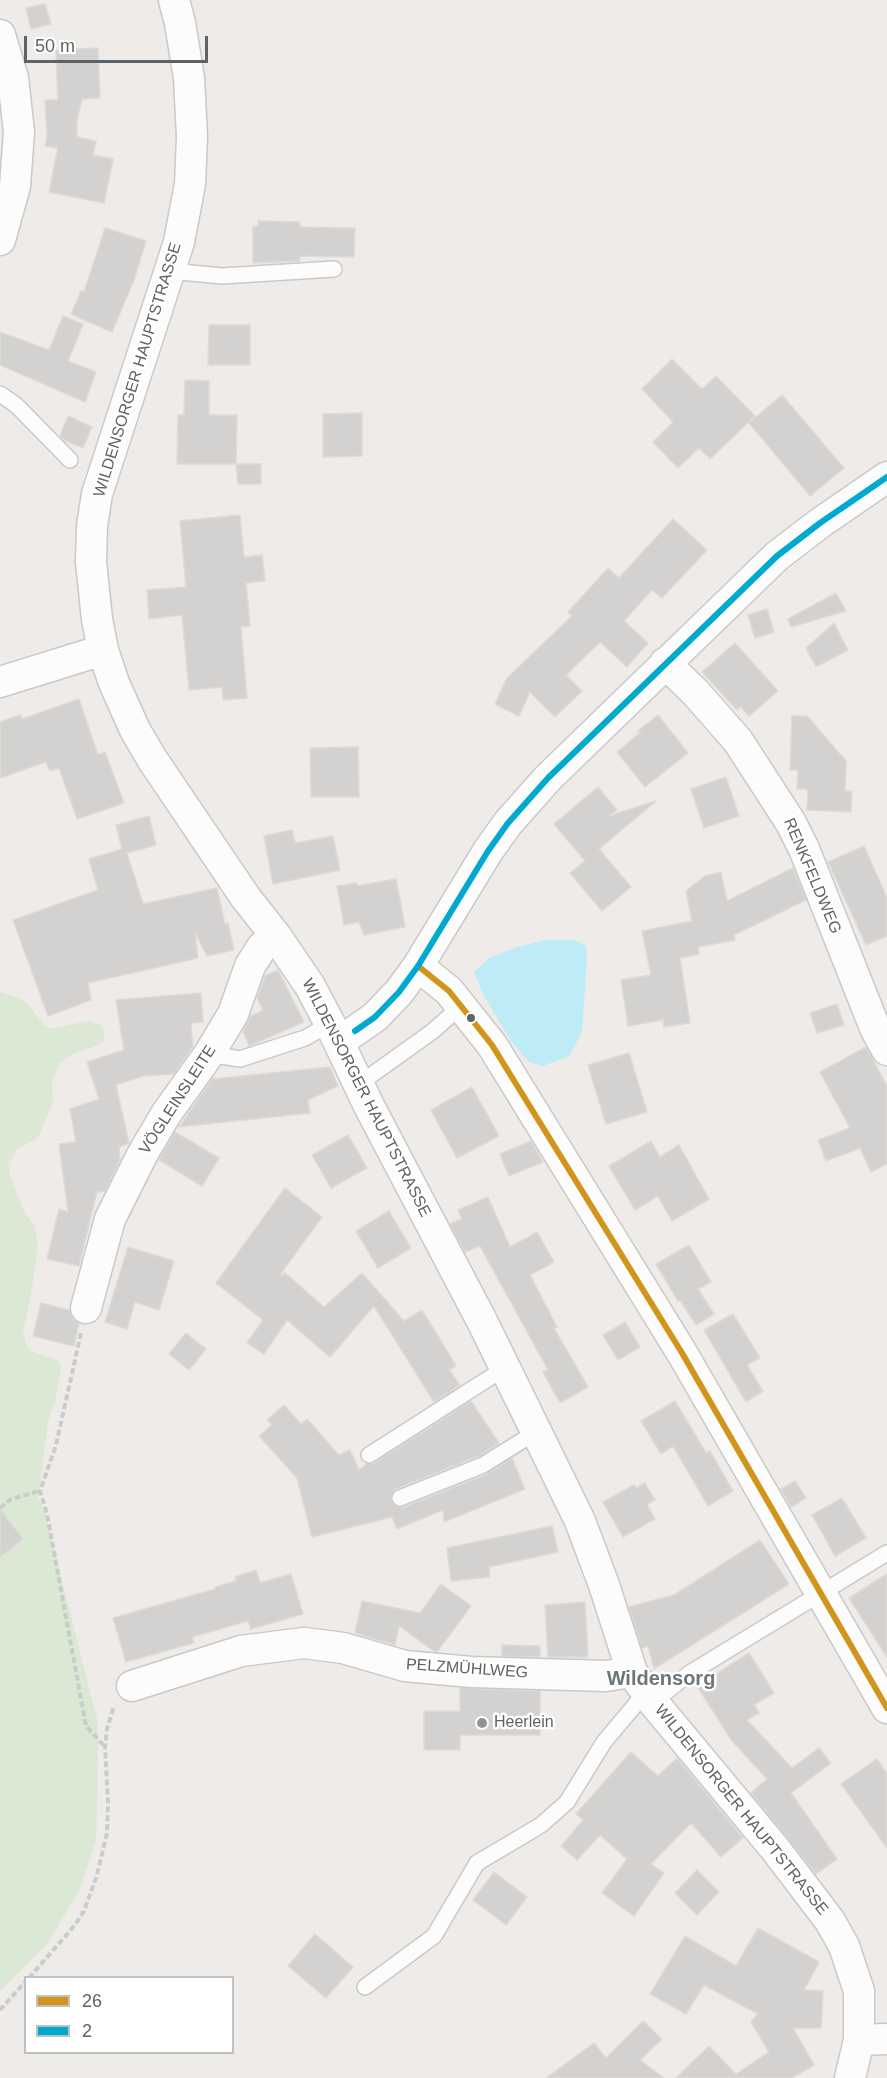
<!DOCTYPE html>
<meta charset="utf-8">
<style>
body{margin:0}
#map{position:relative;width:887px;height:2078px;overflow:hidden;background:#eeebe8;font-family:Helvetica,sans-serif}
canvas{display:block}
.legend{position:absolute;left:24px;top:1976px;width:210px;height:78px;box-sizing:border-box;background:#fff;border:2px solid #bec1c2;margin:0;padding:8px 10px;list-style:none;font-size:18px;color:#5d6366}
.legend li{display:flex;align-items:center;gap:12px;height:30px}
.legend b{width:30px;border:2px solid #bec1c2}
.scale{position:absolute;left:24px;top:36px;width:184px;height:27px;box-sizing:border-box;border:3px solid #5d6366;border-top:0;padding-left:8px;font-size:18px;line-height:21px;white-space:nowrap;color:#5d6366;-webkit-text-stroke:4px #fff;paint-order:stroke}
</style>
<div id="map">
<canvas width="887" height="2078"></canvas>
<ul class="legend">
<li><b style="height:8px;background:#d0951a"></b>26</li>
<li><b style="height:8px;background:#00a9ce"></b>2</li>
</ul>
<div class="scale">50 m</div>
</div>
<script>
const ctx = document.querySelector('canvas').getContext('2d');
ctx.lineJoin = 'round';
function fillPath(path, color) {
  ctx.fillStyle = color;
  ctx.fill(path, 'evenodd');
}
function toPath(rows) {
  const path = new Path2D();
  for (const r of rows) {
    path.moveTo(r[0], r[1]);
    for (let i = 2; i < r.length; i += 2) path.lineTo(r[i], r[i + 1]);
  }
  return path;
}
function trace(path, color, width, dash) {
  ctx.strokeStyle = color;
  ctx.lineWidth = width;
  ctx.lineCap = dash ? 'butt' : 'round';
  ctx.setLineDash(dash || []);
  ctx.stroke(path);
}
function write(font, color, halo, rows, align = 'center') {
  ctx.font = font + ' Helvetica,sans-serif';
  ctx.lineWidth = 5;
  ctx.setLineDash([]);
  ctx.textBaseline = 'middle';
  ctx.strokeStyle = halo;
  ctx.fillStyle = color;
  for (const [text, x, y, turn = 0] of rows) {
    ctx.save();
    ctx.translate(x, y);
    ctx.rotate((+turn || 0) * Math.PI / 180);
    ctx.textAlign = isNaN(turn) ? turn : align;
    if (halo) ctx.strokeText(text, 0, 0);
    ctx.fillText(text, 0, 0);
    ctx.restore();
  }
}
fillPath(toPath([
 [0,992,21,999,28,1004,44,1025,50,1029,88,1021,101,1025,104,1033,104,1041,96,1046,72,1054,59,1064,52,1082,53,1102,40,1133,36,1139,17,1149,9,1164,10,1174,25,1214,35,1226,38,1247,30,1300,23,1332,26,1344,31,1351,59,1361,61,1369,55,1400,48,1422,38,1498,44,1509,98,1723,98,1769,96,1841,79,1891,47,1944,0,1991]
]), '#dbe8d4');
fillPath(toPath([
 [545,940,575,940,586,946,587,960,582,1032,569,1056,543,1066,529,1062,511,1041,483,994,474,972,489,958,517,947]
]), '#bdecf7');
const building = toPath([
 [45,4,51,24,31,29,26,8,45,4],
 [98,48,100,98,82,99,77,120,77,137,96,141,93,155,113,159,104,203,49,192,58,148,45,146,47,136,45,100,58,100,56,50,98,48],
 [258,221,300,222,300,227,355,228,354,257,300,256,300,261,253,263,253,227,258,226,258,221],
 [105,228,146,241,134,280,112,332,71,314,81,291,84,292,105,228],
 [63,316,83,324,68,361,96,372,85,402,0,365,0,332,49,350,63,316],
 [209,325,250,325,250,365,208,365,209,325],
 [672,359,702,389,716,376,755,416,710,459,699,448,678,468,653,442,673,422,642,389,672,359],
 [185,380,209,381,209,415,237,415,236,464,177,464,178,415,184,415,185,380],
 [782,395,844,468,810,496,749,423,782,395],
 [362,413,362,456,323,457,323,414,362,413],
 [68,416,92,427,83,448,64,440,60,436,68,416],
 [236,464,261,464,261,484,238,484,236,464],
 [240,515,244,557,262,555,265,581,246,583,250,626,241,627,247,698,223,700,222,687,189,690,182,615,149,619,147,590,186,587,180,521,240,515],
 [673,519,707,550,662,598,652,590,624,621,648,643,627,667,600,642,566,675,582,691,555,717,530,692,519,716,495,704,507,678,572,616,568,612,608,568,619,578,673,519],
 [836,593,846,611,791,627,788,619,836,593],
 [767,609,774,632,755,638,748,615,767,609],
 [834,623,848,650,816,667,806,648,834,623],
 [735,643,778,691,749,716,741,707,737,710,702,672,735,643],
 [79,699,98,755,105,752,124,803,77,819,59,768,50,771,46,762,0,778,0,722,20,715,22,719,79,699],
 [658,715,688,753,645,787,617,752,640,733,638,731,658,715],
 [792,716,807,716,846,761,845,791,852,791,851,812,807,810,808,789,797,789,798,770,790,770,792,716],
 [358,747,359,797,311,797,310,748,358,747],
 [726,777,739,816,704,828,691,789,726,777],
 [598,787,617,810,609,816,656,801,599,849,631,887,602,911,570,873,585,861,554,824,598,787],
 [149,816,156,845,127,853,143,904,217,888,225,924,228,923,234,950,207,956,195,932,198,958,88,983,91,1000,48,1016,13,920,98,890,89,859,122,849,116,825,149,816],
 [292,830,295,843,333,836,340,870,273,884,264,836,292,830],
 [864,846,887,898,887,936,866,945,828,862,864,846],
 [793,868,806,900,734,935,735,940,698,947,699,954,680,958,690,1023,664,1027,663,1020,628,1026,621,980,651,975,642,931,692,921,686,891,705,876,721,872,727,901,793,868],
 [396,879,405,927,364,935,359,922,344,925,337,886,357,883,357,886,396,879],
 [278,970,304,1022,249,1046,243,1031,251,1016,263,1010,257,998,265,976,278,970],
 [201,993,203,1022,191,1023,193,1046,174,1074,143,1076,116,1085,129,1143,119,1147,120,1160,105,1191,97,1192,79,1266,47,1259,59,1209,68,1212,59,1144,76,1142,70,1109,99,1099,87,1062,124,1050,116,1000,201,993],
 [837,1004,844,1025,817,1033,810,1013,837,1004],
 [866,1047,887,1086,887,1164,871,1172,860,1148,826,1161,818,1140,850,1128,820,1072,866,1047],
 [629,1053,647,1112,606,1124,588,1065,629,1053],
 [330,1067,338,1086,308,1100,310,1113,179,1127,212,1079,330,1067],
 [472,1087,499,1136,457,1158,431,1110,472,1087],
 [175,1132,219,1158,202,1186,159,1160,175,1132],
 [348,1135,367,1168,331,1188,312,1155,348,1135],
 [531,1141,543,1162,509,1176,500,1154,531,1141],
 [651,1141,660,1157,679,1145,709,1199,672,1221,658,1196,635,1210,609,1166,651,1141],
 [285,1188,322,1217,279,1276,285,1273,324,1307,362,1273,404,1321,422,1310,456,1366,449,1370,460,1385,434,1402,374,1306,330,1357,287,1320,264,1354,247,1343,263,1320,216,1283,285,1188],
 [488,1197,510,1247,537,1232,554,1262,530,1275,557,1327,554,1328,588,1387,560,1403,543,1372,548,1370,480,1246,465,1252,450,1224,462,1219,458,1210,488,1197],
 [389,1211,411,1248,378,1268,356,1231,389,1211],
 [689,1245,711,1282,698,1289,714,1314,696,1325,680,1300,678,1301,656,1264,689,1245],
 [128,1247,174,1261,159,1310,135,1302,127,1329,105,1322,128,1247],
 [41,1303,69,1310,73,1320,79,1323,74,1346,33,1336,41,1303],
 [733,1314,760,1358,747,1365,763,1391,746,1402,704,1330,733,1314],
 [625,1322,640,1347,618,1360,603,1335,625,1322],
 [186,1333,206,1349,189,1370,169,1354,186,1333],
 [471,1401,499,1443,479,1456,396,1489,391,1496,391,1502,398,1507,404,1507,487,1474,512,1458,525,1489,444,1522,443,1510,397,1529,392,1517,312,1537,297,1478,259,1436,272,1425,267,1420,284,1405,301,1424,307,1419,339,1455,350,1450,359,1470,367,1464,374,1463,471,1401],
 [675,1401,706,1453,710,1451,733,1491,708,1506,673,1446,661,1454,641,1421,675,1401],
 [795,1481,806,1498,791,1507,781,1489,795,1481],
 [645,1483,655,1500,647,1504,655,1519,623,1537,603,1502,634,1485,636,1488,645,1483],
 [842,1498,866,1538,835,1556,812,1515,842,1498],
 [0,1509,23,1539,0,1557,0,1509],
 [552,1526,558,1552,489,1567,490,1577,451,1581,447,1548,552,1526],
 [760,1540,789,1584,654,1669,648,1646,642,1648,629,1607,674,1595,760,1540],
 [256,1570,260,1583,291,1574,303,1614,251,1629,248,1621,192,1637,194,1643,126,1662,113,1618,215,1589,215,1587,236,1581,235,1577,256,1570],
 [887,1574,887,1657,849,1598,887,1574],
 [441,1584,471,1606,437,1652,434,1651,399,1626,395,1645,355,1633,362,1601,420,1613,441,1584],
 [585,1602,588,1657,548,1657,545,1605,585,1602],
 [502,1645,540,1646,540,1657,502,1656,502,1645],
 [749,1653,774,1693,754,1705,759,1713,747,1720,792,1768,819,1748,831,1763,791,1793,837,1859,816,1874,751,1793,767,1779,732,1741,697,1686,749,1653],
 [460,1688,540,1691,540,1735,460,1735,460,1750,424,1750,424,1711,460,1711,460,1688],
 [631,1752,658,1776,677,1758,743,1838,721,1857,691,1823,651,1864,664,1873,634,1916,602,1893,627,1859,600,1835,577,1860,561,1846,583,1820,576,1814,631,1752],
 [877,1759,887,1774,887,1848,841,1784,877,1759],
 [697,1870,719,1892,697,1915,675,1893,697,1870],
 [494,1872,527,1897,506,1925,473,1900,494,1872],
 [758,1928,819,1962,804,1990,823,1991,821,2028,793,2028,814,2065,792,2078,676,2078,709,2046,736,2074,769,2052,751,2022,758,2014,704,1985,686,2014,650,1994,685,1936,736,1966,758,1928],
 [315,1934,353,1967,326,1998,288,1966,315,1934],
 [643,2021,662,2039,640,2060,664,2078,546,2078,594,2043,606,2058,643,2021]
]);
fillPath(building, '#d4d2d1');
trace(building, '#dddad7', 1.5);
const service = toPath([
 [170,271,222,276,334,269],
 [0,394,16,405,70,460],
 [209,1054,240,1059,305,1038,330,1024],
 [359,1084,433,1031,461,1006],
 [369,1455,505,1368],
 [400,1498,483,1465,536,1432],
 [653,1702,690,1673,887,1553],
 [365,1987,434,1936,477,1863,541,1825,567,1802,604,1742,646,1692]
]);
const minor = toPath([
 [174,0,180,23,189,78,192,137,190,184,179,242,97,494,92,526,91,562,97,619,103,650,114,683,135,730,152,759,246,898,276,936,310,986,330,1024,369,1106,483,1323,580,1521,604,1585,632,1672,653,1702,776,1850,830,1921,844,1946,859,1991,859,2040,850,2078],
 [0,35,13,78,19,132,15,186,0,240],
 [665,663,696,693,738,741,791,823,804,849,875,1028,887,1050],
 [0,682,103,650],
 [418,966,449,991,492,1045,682,1353,887,1708],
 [339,1042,375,1017,399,992,418,966,488,851,508,823,548,778,777,556,820,523,887,477],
 [86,1308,110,1219,142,1155,166,1114,209,1054,233,1014,250,966,262,947,276,936],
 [132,1686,241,1651,304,1643,343,1648,405,1666,471,1672,606,1676,632,1672],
 [859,2040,887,2039]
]);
trace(service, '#c9c9c8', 18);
trace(minor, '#c9c9c8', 33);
trace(toPath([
 [81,1333,56,1445,40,1491,47,1514,86,1726,105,1747],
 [0,1508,11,1499,40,1491],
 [29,1978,75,1925,84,1911,97,1875,107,1833,108,1802,105,1747,107,1729,114,1706],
 [0,2010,26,1981]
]), '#c7cdc9', 4, [6, 3]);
trace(service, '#fcfcfc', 15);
trace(minor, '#fcfcfc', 30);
trace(toPath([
 [418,966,449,991,492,1045,682,1353,887,1708]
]), '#d0951a', 6);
trace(toPath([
 [355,1031,375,1017,399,992,418,966,488,851,508,823,548,778,777,556,820,523,887,477]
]), '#00a9ce', 6);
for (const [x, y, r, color] of [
 [471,1018,5,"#5d6366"],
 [482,1723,6,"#909394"]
]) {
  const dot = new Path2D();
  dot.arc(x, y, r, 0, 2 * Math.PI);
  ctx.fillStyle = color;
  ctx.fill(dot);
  trace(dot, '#fff', 2);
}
write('16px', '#5d6366', '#fff', [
 ["WILDENSORGER HAUPTSTRASSE",138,370,-73],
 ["RENKFELDWEG",812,876,67],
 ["WILDENSORGER HAUPTSTRASSE",366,1098,63],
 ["VÖGLEINSLEITE",178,1100,-57],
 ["PELZMÜHLWEG",467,1669,4],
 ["WILDENSORGER HAUPTSTRASSE",741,1810,51]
]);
write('16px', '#5d6366', '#fff', [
 ["Heerlein",494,1723]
], 'left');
write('bold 20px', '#6e7678', '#fff', [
 ["Wildensorg",661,1679]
]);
</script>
